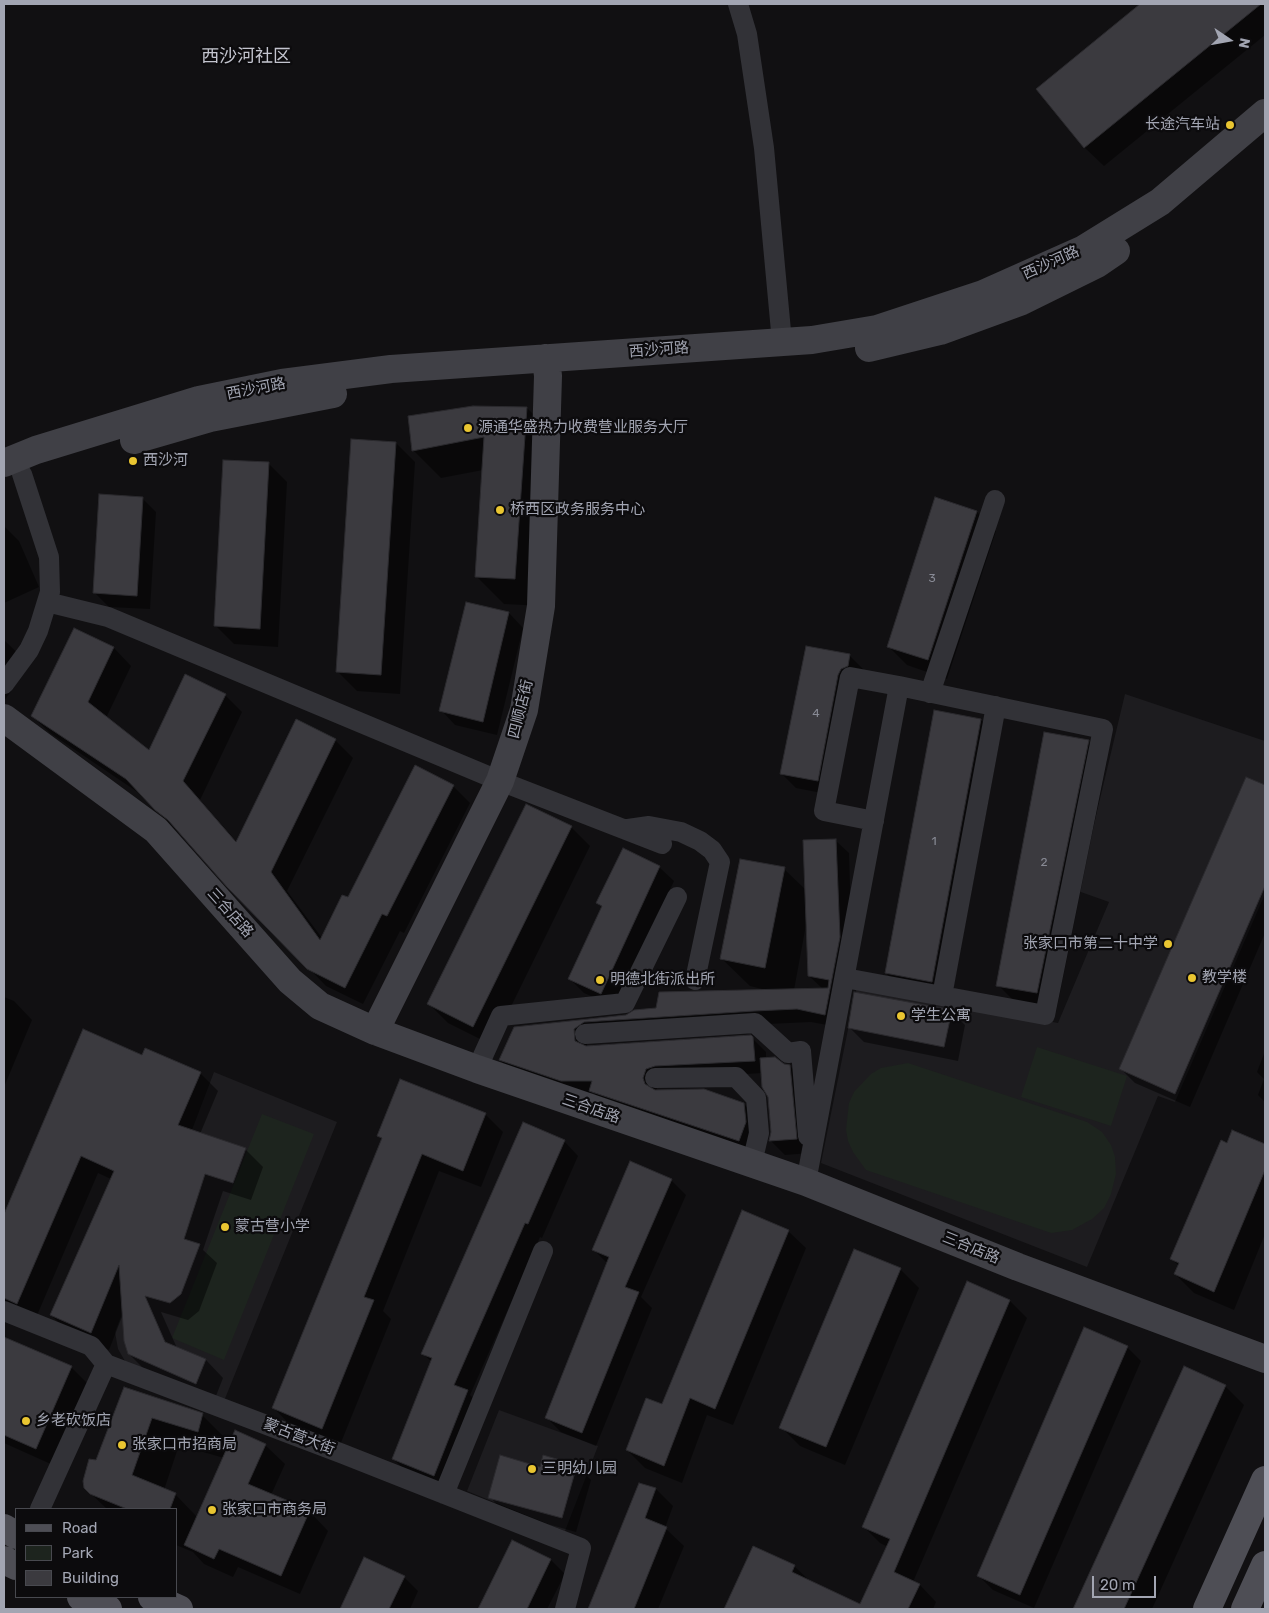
<!DOCTYPE html>
<meta charset="utf-8">
<style>
body{margin:0}
#map{position:relative;width:1269px;height:1613px;overflow:hidden;background:#111012;font-family:Rubik,sans-serif}
canvas{display:block}
.frame{position:absolute;inset:0;border:5px solid #a2a5b2;pointer-events:none}
.legend{position:absolute;left:15px;top:1508px;width:162px;height:90px;box-sizing:border-box;background:#0c0b0d;border:1px solid #48494f;margin:0;padding:6px 9px;list-style:none;font-size:15px;color:#a2a5b2}
.legend li{display:flex;align-items:center;gap:10px;height:25px}
.legend b{width:25px;border:1px solid #48494f}
.north{position:absolute;left:1204px;top:15px;width:50px;height:50px;-webkit-text-stroke:4px #0c0b0d;paint-order:stroke;rotate:102deg;font-size:14px;font-weight:700;line-height:20px;text-align:center;color:#a2a5b2}
.north::after{content:'';display:block;margin:auto;width:18px;height:22px;background:#a2a5b2;clip-path:polygon(50% 0,100% 100%,50% 72%,0 100%)}
.scale{position:absolute;left:1092px;top:1576px;width:64px;height:22px;box-sizing:border-box;border:2px solid #a2a5b2;border-top:0;padding-left:6px;font-size:15px;line-height:18px;white-space:nowrap;color:#a2a5b2;-webkit-text-stroke:4px #0c0b0d;paint-order:stroke}
</style>
<div id="map">
<canvas width="1269" height="1613"></canvas>
<div class="frame"></div>
<ul class="legend">
<li><b style="height:6px;background:#4e4e55"></b>Road</li>
<li><b style="height:14px;background:#1d241e"></b>Park</li>
<li><b style="height:14px;background:#3b3a3f"></b>Building</li>
</ul>
<div class="north">N</div>
<div class="scale">20 m</div>
</div>
<script>
const ctx = document.querySelector('canvas').getContext('2d');
ctx.lineJoin = 'round';
function fillPath(path, color) {
  ctx.fillStyle = color;
  ctx.fill(path, 'evenodd');
}
function toPath(rows) {
  const path = new Path2D();
  for (const r of rows) {
    path.moveTo(r[0], r[1]);
    for (let i = 2; i < r.length; i += 2) path.lineTo(r[i], r[i + 1]);
  }
  return path;
}
function trace(path, color, width, dash) {
  ctx.strokeStyle = color;
  ctx.lineWidth = width;
  ctx.lineCap = dash ? 'butt' : 'round';
  ctx.setLineDash(dash || []);
  ctx.stroke(path);
}
function write(font, color, halo, rows, align = 'center') {
  ctx.font = font + ' Rubik,"Noto Sans SC",sans-serif';
  ctx.lineWidth = 4.5;
  ctx.setLineDash([]);
  ctx.textBaseline = 'middle';
  ctx.strokeStyle = halo;
  ctx.fillStyle = color;
  for (const [text, x, y, turn = 0] of rows) {
    ctx.save();
    ctx.translate(x, y);
    ctx.rotate((+turn || 0) * Math.PI / 180);
    ctx.textAlign = isNaN(turn) ? turn : align;
    if (halo) ctx.strokeText(text, 0, 0);
    ctx.fillText(text, 0, 0);
    ctx.restore();
  }
}
fillPath(toPath([
 [1125,694,1265,741,1265,894,1175,1102,1158,1096,1087,1267,821,1163,857,985,1058,1023,1109,902,1078,891],
 [214,1072,337,1122,222,1406,129,1368,118,1349,115,1332],
 [499,1410,598,1446,565,1531,467,1491]
]), '#1d1c1f');
fillPath(toPath([
 [1037,1047,1127,1076,1111,1126,1021,1097],
 [908,1063,1087,1122,1102,1132,1111,1145,1115,1157,1116,1174,1111,1194,1104,1208,1092,1219,1072,1230,1051,1233,866,1170,853,1152,848,1141,846,1130,849,1103,854,1092,871,1074,881,1068],
 [262,1114,314,1134,224,1360,172,1338]
]), '#1d241e');
fillPath(toPath([
 [1142,4,1265,4,1265,35,1104,166,1085,148,1037,89],
 [527,408,555,436,543,606,504,604,476,576,483,470,441,478,413,450],
 [396,443,415,462,400,694,357,691,338,672],
 [268,463,287,482,278,647,234,644,215,625],
 [142,498,156,512,150,609,109,607,94,592],
 [936,499,977,512,996,531,947,679,907,665,888,646],
 [4,526,19,541,39,587,4,603],
 [467,603,509,613,523,628,497,735,455,725,441,710],
 [74,629,114,648,131,666,106,718,150,752,225,695,242,712,200,800,237,842,335,740,353,758,287,891,322,938,349,899,453,786,470,803,404,933,400,931,363,1004,326,986,142,795,50,733,32,716],
 [4,640,30,665,4,701],
 [807,647,850,656,864,670,856,683,832,795,796,788,782,774],
 [935,712,981,720,1000,739,951,1000,905,992,886,973],
 [1088,742,1107,761,1056,1012,1017,1004,998,985],
 [1246,778,1265,787,1265,933,1190,1107,1135,1083,1121,1069],
 [571,827,590,846,492,1045,448,1023,429,1004],
 [836,841,849,853,852,950,838,1027,811,1022,768,1024,587,1042,587,1047,750,1036,766,1052,766,1059,790,1066,804,1080,810,1153,785,1155,771,1141,772,1132,769,1097,762,1073,668,1079,659,1082,656,1091,744,1104,757,1117,752,1153,604,1104,594,1093,575,1094,513,1073,500,1060,515,1028,627,1016,766,990,750,986,722,959,784,869,806,890],
 [806,925,809,976,823,989,794,990],
 [659,867,674,881,616,1007,584,993,570,979,603,908,597,903],
 [4,997,14,1001,32,1020,4,1087],
 [951,1011,965,1025,958,1061,864,1042,850,1028],
 [84,1031,143,1056,200,1073,218,1091,200,1134,245,1149,263,1167,251,1200,223,1191,203,1250,217,1263,199,1311,188,1320,161,1312,177,1348,206,1360,223,1378,214,1401,147,1372,129,1354,123,1314,109,1350,69,1333,51,1315,111,1179,98,1173,35,1320,4,1307,4,1217],
 [1265,1051,1265,1102,1258,1095,1264,1079,1257,1072],
 [485,1114,503,1132,481,1187,439,1171,383,1311,391,1319,340,1445,291,1426,274,1408,382,1140,379,1136],
 [1233,1132,1265,1145,1265,1234,1234,1310,1194,1293,1175,1274,1179,1266,1172,1259],
 [564,1141,578,1156,542,1238,540,1237,470,1395,481,1406,448,1489,408,1473,393,1459,432,1362,423,1354],
 [631,1163,671,1180,686,1195,641,1297,652,1308,596,1446,561,1432,546,1417,608,1264,593,1249],
 [788,1231,806,1248,733,1425,707,1415,682,1483,645,1468,627,1450,662,1405],
 [900,1269,919,1288,845,1465,800,1446,781,1427],
 [1010,1301,1027,1318,913,1582,920,1585,936,1602,933,1609,725,1609,754,1547,794,1566,811,1582,860,1606,888,1547,880,1543,863,1526],
 [4,1338,72,1368,88,1384,53,1465,4,1443],
 [1127,1347,1141,1361,1034,1608,993,1590,979,1576],
 [1185,1367,1225,1386,1244,1405,1152,1609,1074,1609],
 [125,1388,202,1415,230,1443,265,1445,285,1464,271,1495,309,1511,328,1531,300,1594,238,1567,233,1577,204,1564,193,1552,176,1545,176,1509,107,1509,85,1488],
 [179,1445,224,1458,197,1517,175,1494,164,1490],
 [577,1466,591,1480,576,1532,504,1512,490,1497,541,1468],
 [640,1484,656,1489,673,1506,665,1528,684,1546,658,1609,589,1609],
 [513,1542,551,1560,565,1574,547,1609,480,1609],
 [365,1558,404,1577,418,1591,410,1609,341,1609]
]), '#0007');
const building = toPath([
 [1140,4,1261,4,1084,148,1036,89,1140,4],
 [473,406,527,407,515,579,475,577,484,437,412,451,408,416,473,406],
 [351,439,396,442,381,675,336,672,351,439],
 [223,460,269,462,260,629,214,626,223,460],
 [99,494,143,497,137,596,93,593,99,494],
 [935,497,977,511,928,660,887,647,935,497],
 [466,602,509,612,483,722,439,711,466,602],
 [74,628,114,647,88,702,149,750,185,674,226,694,183,781,236,842,296,719,336,739,271,872,320,940,342,895,348,897,415,765,454,785,387,916,382,914,345,988,307,969,227,887,168,820,155,810,126,779,31,716,74,628],
 [806,646,850,654,848,666,841,669,838,675,818,781,780,774,806,646],
 [934,710,981,719,932,982,885,973,934,710],
 [1044,732,1089,740,1037,993,996,986,1044,732],
 [1246,777,1265,785,1265,886,1175,1094,1119,1069,1246,777],
 [526,804,572,826,473,1027,427,1004,526,804],
 [836,839,840,937,825,1015,797,1009,754,1011,584,1022,574,1029,575,1041,586,1046,751,1035,753,1037,755,1061,655,1066,646,1069,643,1078,645,1084,655,1090,704,1089,744,1103,746,1122,739,1141,589,1091,592,1081,561,1081,499,1060,514,1027,626,1015,634,1010,656,1008,659,992,828,988,829,980,808,976,803,840,836,839],
 [623,848,660,866,601,994,568,979,602,906,596,903,623,848],
 [740,859,785,867,765,968,720,959,740,859],
 [854,992,952,1010,944,1047,848,1028,854,992],
 [83,1029,142,1055,145,1048,201,1072,178,1125,246,1148,233,1183,205,1174,184,1239,200,1244,181,1294,170,1303,145,1296,165,1342,206,1359,196,1384,128,1354,124,1341,119,1265,91,1333,50,1315,114,1171,81,1156,17,1304,4,1298,4,1214,83,1029],
 [775,1057,784,1064,790,1065,797,1139,769,1141,771,1132,768,1097,762,1087,760,1058,775,1057],
 [400,1079,486,1113,463,1171,422,1154,364,1297,374,1300,322,1429,272,1408,382,1138,377,1136,400,1079],
 [523,1122,565,1140,528,1224,525,1223,454,1385,468,1390,434,1476,392,1459,432,1358,421,1354,523,1122],
 [1232,1130,1265,1144,1265,1170,1214,1292,1174,1274,1179,1263,1170,1259,1221,1140,1227,1143,1232,1130],
 [630,1161,672,1179,625,1287,639,1292,582,1433,545,1418,609,1257,592,1250,630,1161],
 [742,1210,789,1230,715,1409,690,1398,664,1466,626,1450,646,1398,662,1404,742,1210],
 [854,1249,901,1268,826,1447,779,1428,854,1249],
 [967,1281,1010,1300,894,1572,920,1584,908,1609,724,1609,753,1546,795,1565,792,1572,860,1604,890,1539,862,1527,967,1281],
 [1084,1327,1128,1346,1020,1595,977,1576,1084,1327],
 [4,1337,72,1366,36,1449,4,1435,4,1337],
 [1184,1366,1226,1385,1124,1609,1073,1609,1184,1366],
 [124,1387,203,1413,198,1432,152,1418,132,1475,176,1493,170,1509,127,1509,90,1494,84,1488,83,1481,89,1459,96,1460,124,1387],
 [235,1430,266,1444,248,1484,310,1510,281,1576,219,1549,214,1559,184,1545,235,1430],
 [500,1455,540,1467,543,1455,577,1465,562,1518,488,1498,500,1455],
 [639,1483,656,1488,645,1518,667,1527,634,1609,588,1609,639,1483],
 [512,1540,551,1559,527,1609,478,1609,512,1540],
 [364,1557,405,1576,389,1609,340,1609,364,1557]
]);
fillPath(building, '#3b3a3f');
trace(building, '#2b2a2e', 1);
trace(toPath([
 [738,4,747,34,764,148,782,342],
 [47,602,108,617,500,781,662,844],
 [4,684,29,650,38,631,50,592,49,557,22,474],
 [930,693,995,500],
 [874,821,824,811,850,677,899,686],
 [628,829,649,826,681,832,700,841,712,850,720,862,695,980],
 [942,996,996,706],
 [585,1034,755,1023,788,1053,801,1051,808,1136],
 [477,1069,501,1016,625,1003,677,897],
 [655,1078,736,1077,756,1098,759,1133,752,1163],
 [806,1182,899,686,1103,729,1045,1015,845,978],
 [4,1311,91,1346,106,1364],
 [444,1494,543,1251],
 [40,1509,106,1364,343,1454,581,1548,565,1609]
]), '#323237', 20);
trace(toPath([
 [869,348,940,331,1022,301,1097,264,1116,251],
 [134,440,210,418,333,394],
 [4,463,36,450,199,400,282,383,391,369,812,340,877,329,983,294,1084,249,1160,202,1265,113],
 [4,718,156,830,290,981,320,1006,375,1031,477,1069,806,1182,1018,1267,1265,1359],
 [375,1031,500,781,524,710,541,606,548,376,546,358]
]), '#404046', 28);
trace(toPath([
 [4,1528,16,1535],
 [4,1560,16,1566],
 [81,1597,108,1609],
 [152,1597,179,1609],
 [1207,1609,1265,1480],
 [1245,1609,1265,1565]
]), '#4e4e55', 28);
for (const [x, y, r, color] of [
 [1230,125,5,"#e9c531"],
 [468,428,5,"#e9c531"],
 [133,461,5,"#e9c531"],
 [500,510,5,"#e9c531"],
 [1168,944,5,"#e9c531"],
 [1192,978,5,"#e9c531"],
 [600,980,5,"#e9c531"],
 [901,1016,5,"#e9c531"],
 [225,1227,5,"#e9c531"],
 [26,1421,5,"#e9c531"],
 [122,1445,5,"#e9c531"],
 [532,1469,5,"#e9c531"],
 [212,1510,5,"#e9c531"]
]) {
  const dot = new Path2D();
  dot.arc(x, y, r, 0, 2 * Math.PI);
  ctx.fillStyle = color;
  ctx.fill(dot);
  trace(dot, '#0c0b0d', 2);
}
write('12px', '#888a95', null, [
 ["3",932,579],
 ["4",816,714],
 ["1",934,842],
 ["2",1044,863]
]);
write('15px', '#a2a5b2', '#0c0b0d', [
 ["长途汽车站",1220,125,"right"],
 ["源通华盛热力收费营业服务大厅",478,428],
 ["西沙河",143,461],
 ["桥西区政务服务中心",510,510],
 ["张家口市第二十中学",1158,944,"right"],
 ["教学楼",1202,978],
 ["明德北街派出所",610,980],
 ["学生公寓",911,1016],
 ["蒙古营小学",235,1227],
 ["乡老砍饭店",36,1421],
 ["张家口市招商局",132,1445],
 ["三明幼儿园",542,1469],
 ["张家口市商务局",222,1510]
], 'left');
write('15px', '#a2a5b2', '#0c0b0d', [
 ["西沙河路",1051,263,-24],
 ["西沙河路",659,350,-4],
 ["西沙河路",256,389,-11],
 ["四顺店街",521,709,-76],
 ["三合店路",230,913,48],
 ["三合店路",591,1109,19],
 ["三合店路",971,1248,22],
 ["蒙古营大街",299,1437,21]
]);
write('18px', '#c3c4ce', '#0c0b0d', [
 ["西沙河社区",246,57]
]);
</script>
